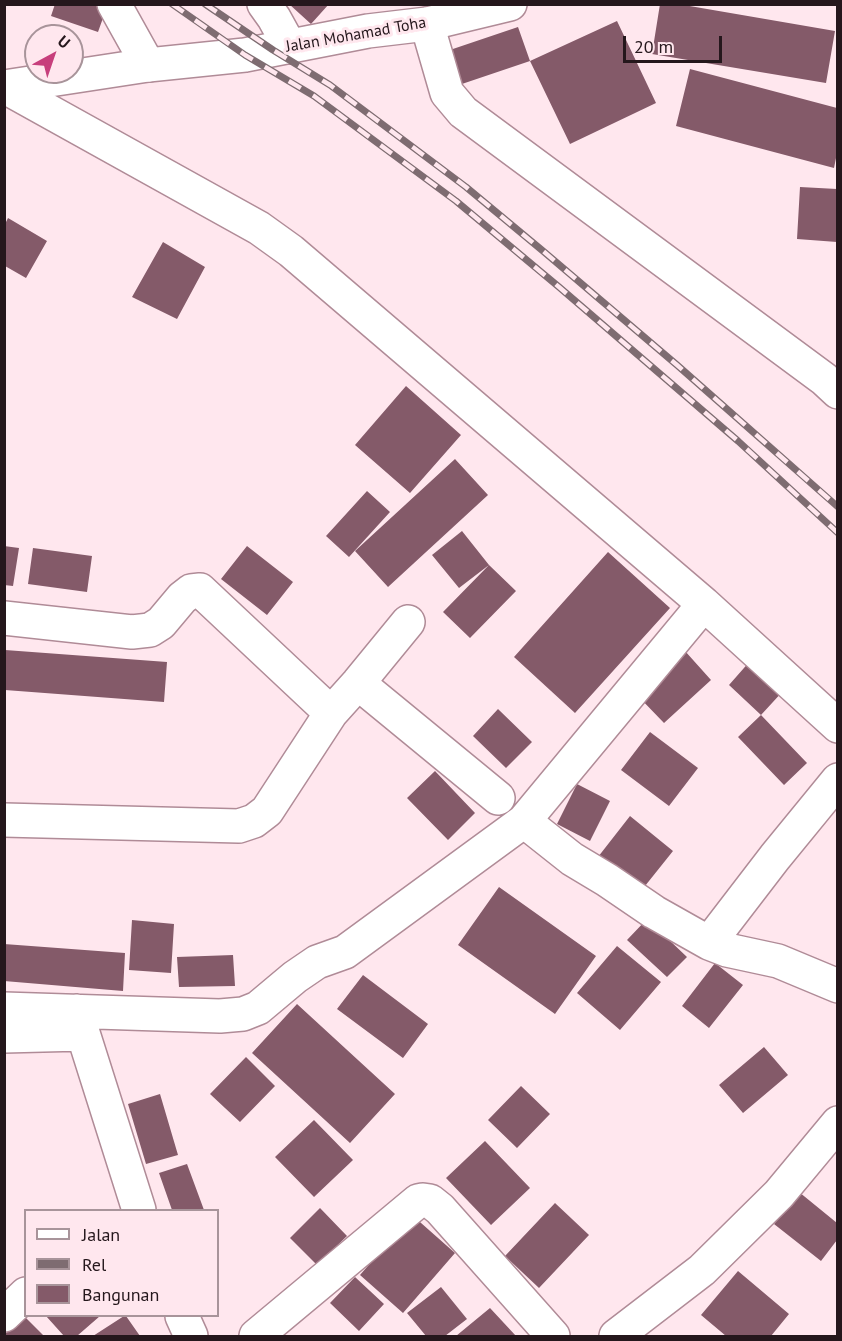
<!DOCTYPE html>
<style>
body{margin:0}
#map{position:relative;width:842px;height:1341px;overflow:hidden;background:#ffe7ee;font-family:"PT Sans",sans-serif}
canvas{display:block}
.frame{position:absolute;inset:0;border:6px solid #25171c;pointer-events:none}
.legend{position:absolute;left:24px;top:1209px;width:195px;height:108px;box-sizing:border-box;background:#ffe7ee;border:2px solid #a8949a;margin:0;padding:8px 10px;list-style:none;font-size:18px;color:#25171c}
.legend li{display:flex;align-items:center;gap:12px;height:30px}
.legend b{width:30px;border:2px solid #a8949a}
.north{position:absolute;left:24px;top:24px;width:60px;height:60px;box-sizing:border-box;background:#ffe7ee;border:2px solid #a8949a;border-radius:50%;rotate:40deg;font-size:16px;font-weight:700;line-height:24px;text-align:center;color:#25171c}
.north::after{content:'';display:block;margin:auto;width:21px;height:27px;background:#c73f7c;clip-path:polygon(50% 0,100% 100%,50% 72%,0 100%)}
.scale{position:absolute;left:623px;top:36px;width:99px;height:27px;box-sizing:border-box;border:3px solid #25171c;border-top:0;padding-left:8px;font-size:18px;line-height:21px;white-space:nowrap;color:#25171c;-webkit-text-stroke:4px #ffe7ee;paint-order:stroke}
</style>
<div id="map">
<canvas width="842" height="1341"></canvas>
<div class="frame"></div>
<ul class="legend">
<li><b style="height:8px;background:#fff"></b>Jalan</li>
<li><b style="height:8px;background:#7e6c71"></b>Rel</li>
<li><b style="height:16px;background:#845a69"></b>Bangunan</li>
</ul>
<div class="north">U</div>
<div class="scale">20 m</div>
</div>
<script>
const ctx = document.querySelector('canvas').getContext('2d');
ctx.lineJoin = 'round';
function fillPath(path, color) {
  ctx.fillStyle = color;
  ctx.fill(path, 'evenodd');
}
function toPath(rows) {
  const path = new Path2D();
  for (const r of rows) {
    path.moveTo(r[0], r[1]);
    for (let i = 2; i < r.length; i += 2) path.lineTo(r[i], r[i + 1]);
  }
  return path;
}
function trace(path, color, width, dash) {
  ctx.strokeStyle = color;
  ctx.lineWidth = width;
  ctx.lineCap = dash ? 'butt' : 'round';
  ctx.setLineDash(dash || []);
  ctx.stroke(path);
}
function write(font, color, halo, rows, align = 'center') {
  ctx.font = font + ' "PT Sans",sans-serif';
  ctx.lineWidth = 6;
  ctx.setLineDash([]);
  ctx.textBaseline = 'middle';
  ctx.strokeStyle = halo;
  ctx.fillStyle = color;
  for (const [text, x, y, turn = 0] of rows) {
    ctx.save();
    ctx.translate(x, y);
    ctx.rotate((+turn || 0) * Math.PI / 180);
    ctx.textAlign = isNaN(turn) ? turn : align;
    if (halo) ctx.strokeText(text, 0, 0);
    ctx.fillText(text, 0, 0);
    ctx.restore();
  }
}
fillPath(toPath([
 [55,4,108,4,98,32,51,16],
 [289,4,329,4,311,24],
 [660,4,678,4,835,31,826,83,652,54],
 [617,21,656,103,570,144,530,61],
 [518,27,530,61,453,87,441,53],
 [690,69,837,108,837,153,834,168,676,126],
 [800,187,837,189,837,242,797,239],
 [8,218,47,241,26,278,5,266,5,224],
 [163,242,205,267,177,319,132,297],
 [406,386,461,435,410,493,355,445],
 [455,459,488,495,388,587,355,551],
 [367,491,390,512,349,557,326,536],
 [462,531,489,565,516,591,470,638,443,612,489,565,459,588,432,555],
 [4,546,19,548,13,586,4,585],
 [247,546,293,582,267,615,221,579],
 [33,548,92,556,87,592,28,584],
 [608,552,670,608,575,713,514,657],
 [5,650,167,662,164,702,5,690],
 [685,651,711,680,664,723,637,695],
 [751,660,784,690,761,715,807,763,784,785,738,737,761,715,729,685],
 [498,709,532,742,506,768,473,736],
 [650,732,698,768,669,806,621,770],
 [435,771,475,813,448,840,407,798],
 [577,784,610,801,590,841,557,824],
 [630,816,673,851,641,891,598,857],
 [499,887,596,956,555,1014,458,945],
 [647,919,687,957,667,977,627,940],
 [132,920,174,924,171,973,129,970],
 [4,944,125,953,123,991,4,981],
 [617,946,661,982,620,1030,577,993],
 [233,955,235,986,179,987,177,957],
 [715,963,743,985,709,1028,682,1006],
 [363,975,428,1024,403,1058,337,1009],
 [297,1004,395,1094,350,1143,252,1053],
 [764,1047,788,1075,743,1113,719,1085],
 [246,1057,275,1086,240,1122,210,1094],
 [521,1086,550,1114,517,1148,488,1120],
 [160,1094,178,1155,146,1164,128,1104],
 [314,1120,353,1160,314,1197,275,1157],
 [485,1141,530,1188,491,1225,446,1178],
 [187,1164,204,1210,172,1210,159,1173],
 [799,1192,837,1223,837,1240,821,1261,774,1224],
 [555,1203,589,1235,539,1288,505,1256],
 [320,1208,347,1236,317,1265,290,1238],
 [412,1215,455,1253,403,1313,360,1275],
 [738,1271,789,1314,771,1336,726,1336,701,1315],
 [355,1277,384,1304,359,1331,330,1303],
 [441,1287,467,1319,445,1336,426,1336,407,1313],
 [490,1308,516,1336,456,1336],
 [24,1316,44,1336,4,1336,4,1335],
 [46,1316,100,1316,77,1336,64,1336],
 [124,1316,126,1316,140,1336,93,1336]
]), '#845a69');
const minor = toPath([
 [114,4,148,65],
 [264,4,274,18,290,47],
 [427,24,447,93,463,112,824,379,838,392],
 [5,87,259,228,291,251,704,604,838,726],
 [4,618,132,632,150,630,161,623,182,598,191,591,200,590,331,713],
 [358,683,498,798],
 [4,820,239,826,254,821,267,811,331,713,358,683,408,622],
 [524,821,572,859,607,880,654,912,709,943,727,950,778,961,838,986],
 [709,943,775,857,838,780],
 [4,1009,220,1016,243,1014,258,1008,295,977,317,962,345,952,524,821,704,604],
 [76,1011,139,1210],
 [4,1036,82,1034],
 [4,1315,26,1294],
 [182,1316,191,1336],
 [256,1336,418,1201,423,1200,430,1201,440,1209,553,1336],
 [616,1336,702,1270,779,1194,838,1123]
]);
const major = toPath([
 [4,87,148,65,245,55,368,31,427,24,510,4]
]);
trace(minor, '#b08b97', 36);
trace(major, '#b08b97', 36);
trace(minor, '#fff', 33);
trace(major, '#fff', 33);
const rail = toPath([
 [172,4,245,55,314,96,456,201,559,287,738,441,838,533],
 [205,4,273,50,330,85,466,187,543,251,677,365,838,507]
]);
trace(rail, '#7e6c71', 7);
trace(rail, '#ffe7ee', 4.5, [14]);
write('16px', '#25171c', '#ffe7ee', [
 ["Jalan Mohamad Toha",356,35,-10]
]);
</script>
